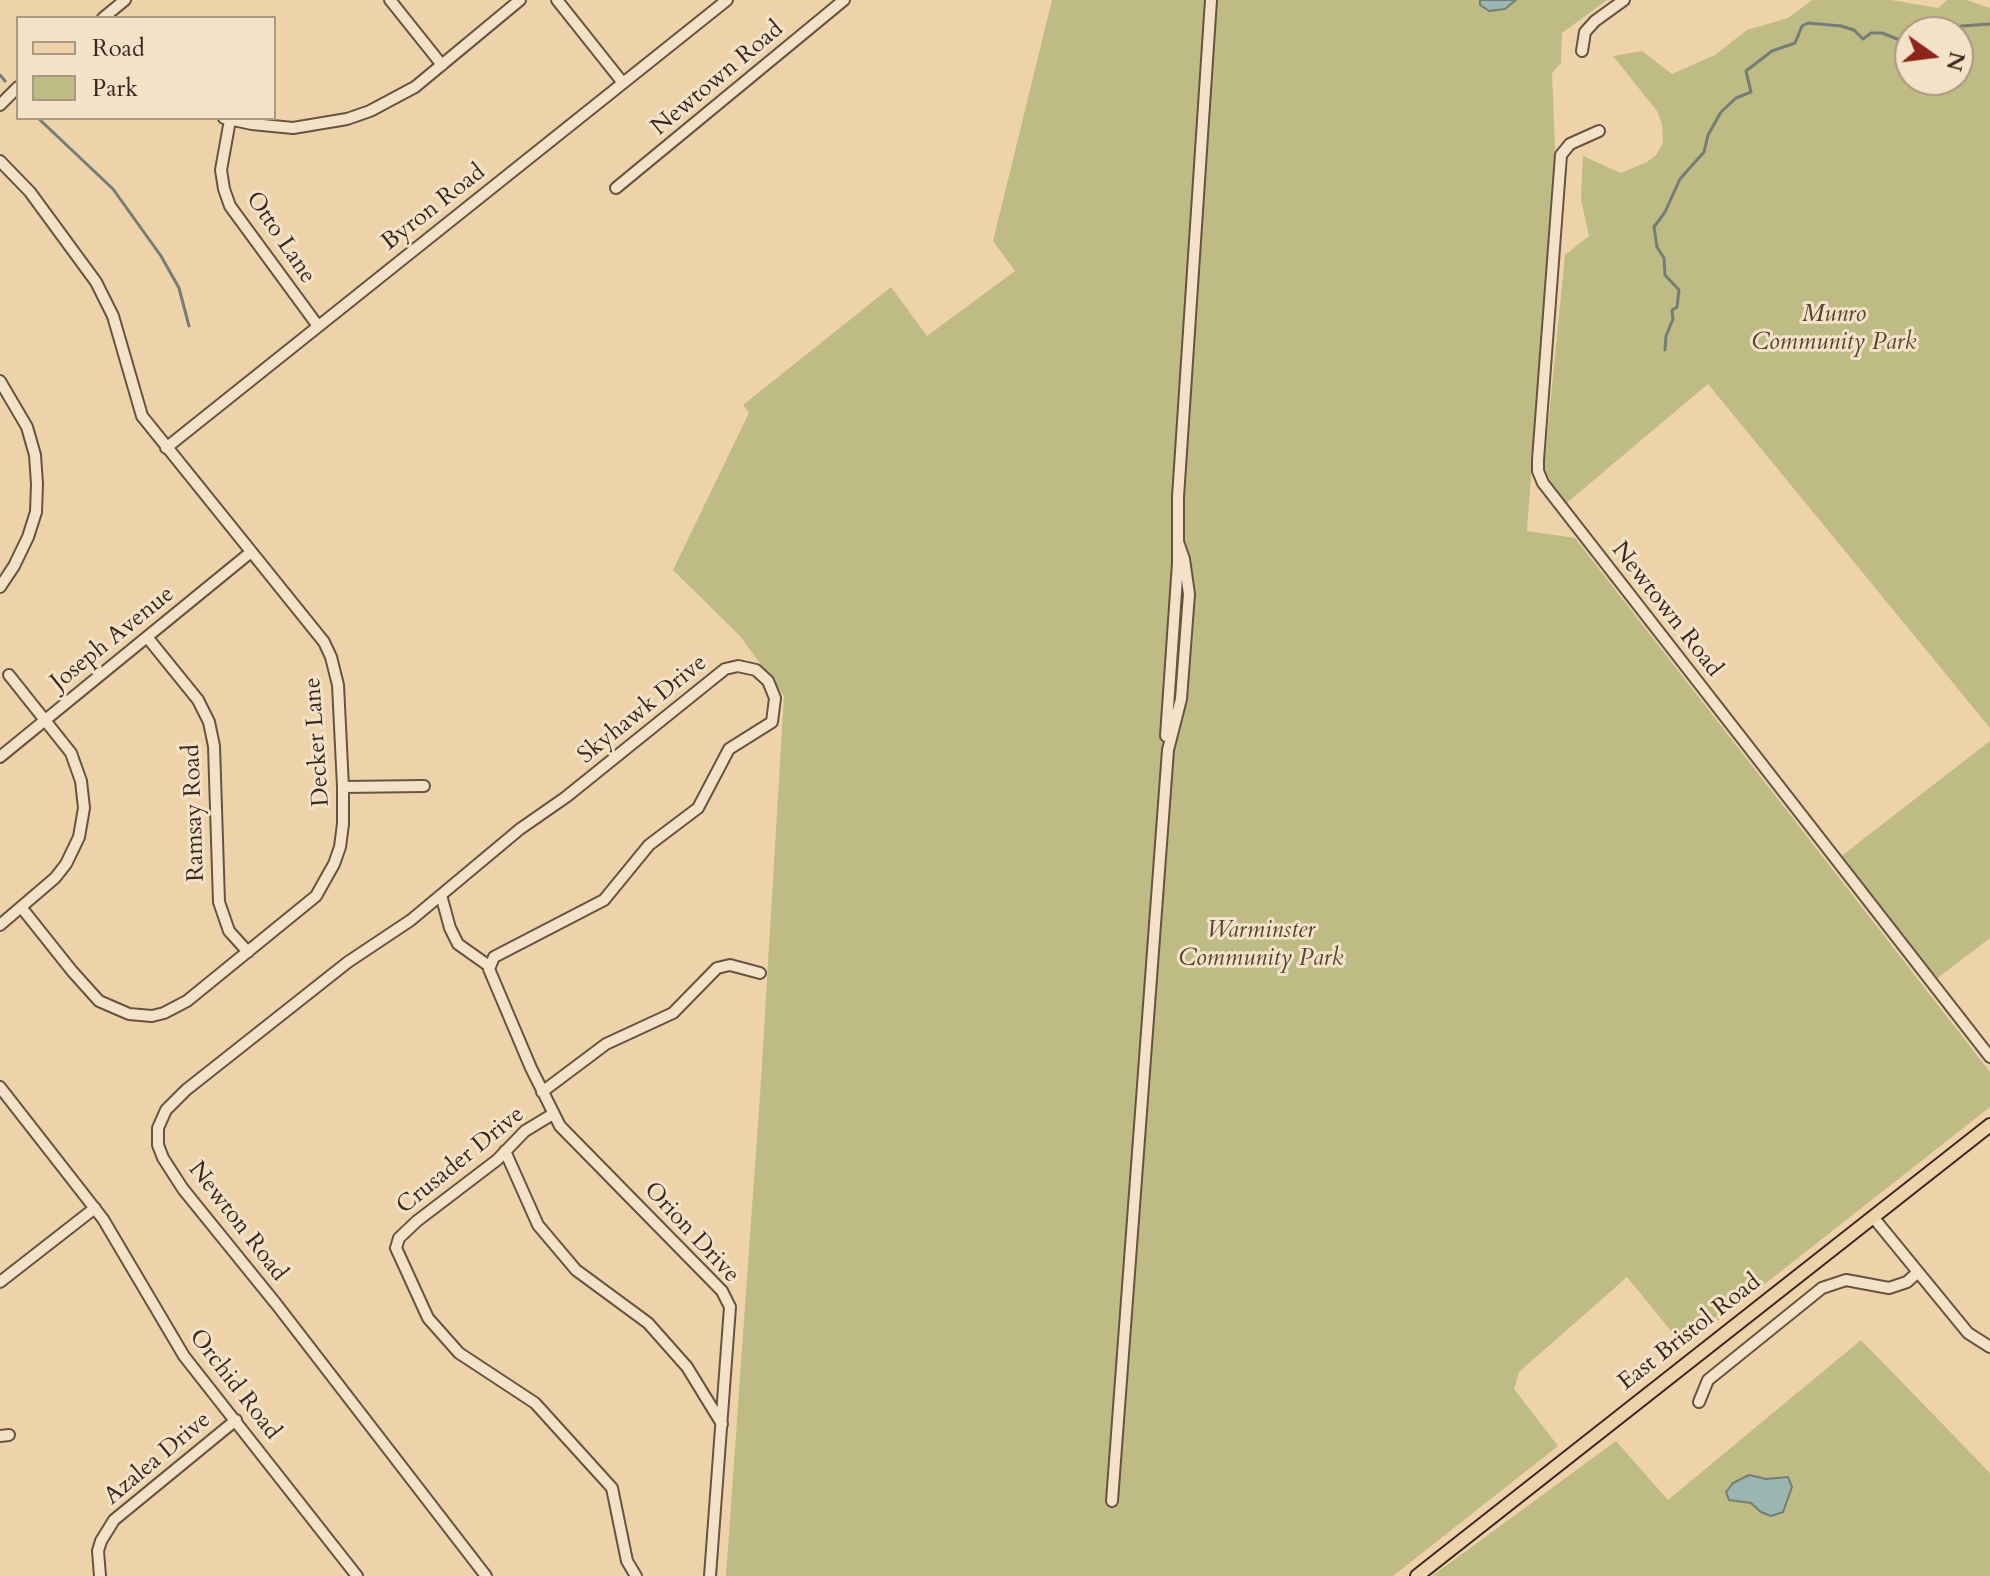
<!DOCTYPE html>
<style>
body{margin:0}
#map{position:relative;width:1990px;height:1576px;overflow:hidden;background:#eed3aa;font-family:Cardo,serif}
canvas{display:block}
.legend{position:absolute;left:16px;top:16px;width:260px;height:104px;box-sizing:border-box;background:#f4e2c8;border:2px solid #a99884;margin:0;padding:10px 14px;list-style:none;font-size:24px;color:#39281e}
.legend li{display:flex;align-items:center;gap:16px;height:40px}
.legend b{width:40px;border:2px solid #a99884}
.north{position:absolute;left:1894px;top:16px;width:80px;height:80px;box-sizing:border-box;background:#f4e2c8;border:2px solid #a99884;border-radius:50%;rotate:104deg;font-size:22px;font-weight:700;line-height:32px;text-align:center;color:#39281e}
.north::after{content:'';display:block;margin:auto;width:28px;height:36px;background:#8f2418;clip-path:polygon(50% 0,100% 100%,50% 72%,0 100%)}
</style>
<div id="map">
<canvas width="1990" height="1576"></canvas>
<ul class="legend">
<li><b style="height:10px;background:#eed3aa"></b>Road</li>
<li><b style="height:22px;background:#bfbb84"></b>Park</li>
</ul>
<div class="north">N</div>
</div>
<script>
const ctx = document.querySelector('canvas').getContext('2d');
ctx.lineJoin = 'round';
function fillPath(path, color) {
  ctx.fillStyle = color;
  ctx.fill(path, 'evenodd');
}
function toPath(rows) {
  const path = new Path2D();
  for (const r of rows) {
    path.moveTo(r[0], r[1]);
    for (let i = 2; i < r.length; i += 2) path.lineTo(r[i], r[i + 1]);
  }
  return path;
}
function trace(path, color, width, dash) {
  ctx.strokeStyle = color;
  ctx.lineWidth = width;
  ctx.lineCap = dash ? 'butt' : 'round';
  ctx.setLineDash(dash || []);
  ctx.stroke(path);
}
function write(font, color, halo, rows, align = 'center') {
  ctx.font = font + ' Cardo,serif';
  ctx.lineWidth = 6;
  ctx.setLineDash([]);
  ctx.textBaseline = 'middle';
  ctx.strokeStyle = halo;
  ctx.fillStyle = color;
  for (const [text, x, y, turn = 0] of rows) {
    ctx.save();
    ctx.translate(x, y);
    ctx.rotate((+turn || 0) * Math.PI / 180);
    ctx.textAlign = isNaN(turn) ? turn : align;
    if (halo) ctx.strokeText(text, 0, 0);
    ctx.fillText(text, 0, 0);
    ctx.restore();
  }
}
fillPath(toPath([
 [1052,0,1607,0,1562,33,1561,63,1552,73,1555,149,1527,531,1575,538,1990,1072,1990,1107,1710,1327,1680,1342,1627,1277,1519,1372,1514,1389,1558,1446,1393,1576,726,1576,761,1080,784,696,740,636,673,570,749,413,743,405,891,287,927,336,1015,271,993,241],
 [1812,0,1891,0,1938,8,1947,0,1966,0,1990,8,1990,728,1708,384,1563,506,1544,468,1565,255,1589,236,1581,199,1583,156,1621,173,1647,162,1656,155,1663,143,1662,124,1657,111,1613,56,1642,51,1672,74,1715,55,1747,30,1788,18],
 [1910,32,1958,32,1958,80,1910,80],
 [1990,741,1990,938,1935,980,1840,857],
 [1861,1340,1990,1473,1990,1576,1432,1576,1616,1441,1668,1500]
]), '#bfbb84');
const water = toPath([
 [1480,0,1516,0,1505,9,1489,11,1480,5,1480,0],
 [1749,1475,1766,1479,1788,1477,1792,1487,1783,1512,1771,1516,1761,1512,1751,1503,1729,1500,1726,1492,1733,1483,1749,1475]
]);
fillPath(water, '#9bb6b1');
trace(water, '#747d76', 2);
trace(toPath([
 [1956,32,1961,26,1990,24],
 [0,75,5,81],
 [38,118,113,189,161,256,179,288,189,326],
 [1665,350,1666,336,1673,319,1672,310,1677,307,1679,290,1665,275,1664,258,1657,247,1654,227,1665,212,1680,179,1704,152,1708,135,1721,112,1736,98,1751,92,1746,71,1772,51,1795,43,1802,26,1808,23,1841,26,1854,30,1863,39,1871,33,1882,33,1910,44]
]), '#747d76', 3);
const minor = toPath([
 [390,0,442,65],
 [557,0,623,83],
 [103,18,125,0],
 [1582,51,1585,32,1595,21,1624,0],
 [0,105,18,87],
 [224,118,252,124,293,128,347,119,370,111,415,87,520,0],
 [230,120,221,170,224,189,230,206,318,326],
 [1599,131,1570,144,1561,155,1538,460,1538,471,1543,483,1990,1057],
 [0,161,30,192,96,282,113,316,142,416,324,642,331,657,338,685,343,787,343,824,340,847,334,864,316,896,187,1001,164,1013,152,1016,129,1014,99,1001,72,971,21,907],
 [616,188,844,0],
 [0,381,27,427,35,455,37,484,36,512,28,537,14,566,0,587],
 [166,448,727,0],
 [147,637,198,700,209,722,214,746,219,902,229,931,248,952],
 [1166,736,1178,563,1178,497,1211,0],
 [0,757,251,552],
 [343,787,424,786],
 [441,895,450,928,458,944,489,966],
 [0,925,55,878,66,864,79,837,84,808,81,781,71,753,9,675],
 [0,1087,103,1219,184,1356,357,1576],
 [542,1092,606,1044,673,1013,717,968,730,965,760,973],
 [553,1114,525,1131,497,1160,417,1221,399,1238,396,1248,428,1318,459,1353,535,1403,612,1488,627,1561,636,1576],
 [505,1151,538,1225,576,1270,648,1323,687,1367,722,1424],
 [1873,1217,1968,1333,1990,1347],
 [0,1282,95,1208],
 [1699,1402,1708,1380,1822,1288,1846,1280,1889,1288,1907,1282,1918,1272],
 [0,1436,9,1435],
 [1112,1501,1168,750,1181,699,1189,594,1184,559,1178,542],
 [100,1576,98,1551,101,1541,114,1520,236,1420],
 [486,1576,277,1305,183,1189,163,1158,158,1145,158,1128,166,1110,186,1090,348,962,411,920,520,829,566,797,725,669,738,666,756,670,768,681,775,698,772,722,729,749,698,808,649,845,604,900,494,957,489,969,531,1068,560,1126,722,1291,730,1307,710,1576]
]);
const major = toPath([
 [1417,1576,1990,1125]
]);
trace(minor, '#665341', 14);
trace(major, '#39281e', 16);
trace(minor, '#f4e2c8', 10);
trace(major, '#eed3aa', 12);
write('24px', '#39281e', '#f4e2c8', [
 ["Newtown Road",718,79,-40],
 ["Byron Road",434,208,-38],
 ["Otto Lane",280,238,56],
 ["Newtown Road",1666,610,52],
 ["Joseph Avenue",113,639,-39],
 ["Skyhawk Drive",643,710,-39],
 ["Decker Lane",318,742,-94],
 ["Ramsay Road",195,813,-92],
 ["Crusader Drive",461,1161,-39],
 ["Newton Road",237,1222,52],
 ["Orion Drive",691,1233,47],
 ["East Bristol Road",1690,1333,-38],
 ["Orchid Road",234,1385,52],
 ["Azalea Drive",158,1459,-40]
]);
write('italic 24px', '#544532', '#f4e2c8', [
 ["Munro",1834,315],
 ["Community Park",1834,343],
 ["Warminster",1261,931],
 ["Community Park",1261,959]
]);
</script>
